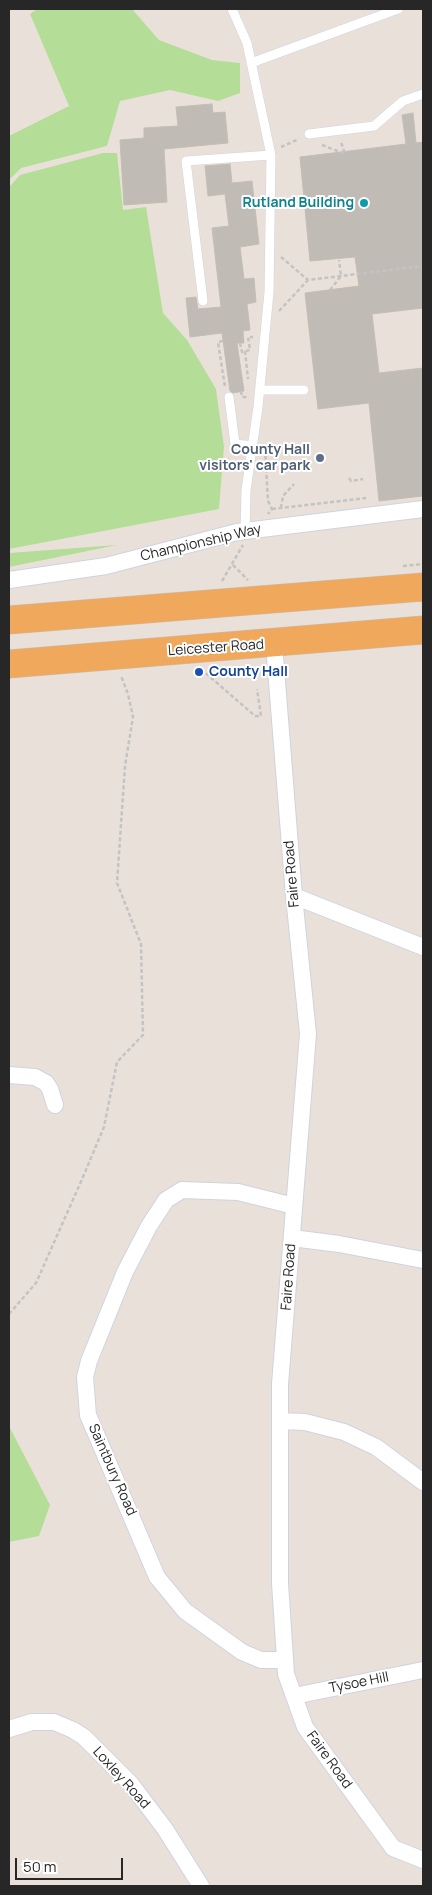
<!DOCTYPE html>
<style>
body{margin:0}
#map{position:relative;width:432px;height:1895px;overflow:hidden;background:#e9e1d9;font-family:Manrope,sans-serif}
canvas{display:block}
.frame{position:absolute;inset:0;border:10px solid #272727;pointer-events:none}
.scale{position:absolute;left:15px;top:1858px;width:108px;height:22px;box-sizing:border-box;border:2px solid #272727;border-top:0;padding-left:6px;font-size:15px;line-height:18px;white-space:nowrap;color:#272727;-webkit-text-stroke:4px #fff;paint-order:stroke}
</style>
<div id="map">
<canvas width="432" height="1895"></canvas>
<div class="frame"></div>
<div class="scale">50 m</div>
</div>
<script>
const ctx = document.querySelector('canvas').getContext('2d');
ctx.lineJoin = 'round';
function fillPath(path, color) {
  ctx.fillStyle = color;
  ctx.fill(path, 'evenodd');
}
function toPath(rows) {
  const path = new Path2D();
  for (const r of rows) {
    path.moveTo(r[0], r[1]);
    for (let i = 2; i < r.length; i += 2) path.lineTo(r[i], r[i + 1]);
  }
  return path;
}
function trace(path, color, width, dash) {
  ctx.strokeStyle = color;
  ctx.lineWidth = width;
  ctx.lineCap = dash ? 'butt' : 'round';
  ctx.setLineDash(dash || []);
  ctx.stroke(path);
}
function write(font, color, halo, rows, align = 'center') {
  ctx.font = font + ' Manrope,sans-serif';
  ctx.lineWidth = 4;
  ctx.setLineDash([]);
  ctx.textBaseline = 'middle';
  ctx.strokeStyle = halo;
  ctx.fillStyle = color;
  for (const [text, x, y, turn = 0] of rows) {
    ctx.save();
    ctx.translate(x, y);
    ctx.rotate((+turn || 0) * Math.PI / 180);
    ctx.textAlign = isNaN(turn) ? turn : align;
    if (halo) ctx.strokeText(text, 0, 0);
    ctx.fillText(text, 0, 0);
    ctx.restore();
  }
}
fillPath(toPath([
 [37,9,132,9,159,40,212,60,240,63,240,93,218,101,170,90,120,101,107,146,21,168,9,180,9,136,69,106,30,14],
 [103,153,117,153,123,210,146,207,163,313,187,340,216,389,224,447,219,509,9,549,9,187,20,175],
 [117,545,9,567,9,553],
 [9,1426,50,1505,39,1536,9,1542]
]), '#b4de97');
const building = toPath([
 [212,104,213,113,225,112,228,143,164,149,167,202,124,205,120,140,144,138,144,128,178,126,176,107,212,104],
 [413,113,416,143,423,142,423,308,372,314,379,373,423,368,423,496,379,501,369,403,318,409,305,293,359,286,355,257,310,261,300,157,406,144,402,115,413,113],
 [230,164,232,183,252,181,259,244,240,247,244,279,254,278,256,302,247,304,250,330,243,331,244,343,237,343,244,391,233,393,230,391,222,333,190,337,186,298,196,297,198,309,221,307,212,228,229,226,225,194,208,196,205,166,230,164]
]);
fillPath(building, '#c1bbb6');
trace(building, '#c4bdb3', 1);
const service = toPath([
 [232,9,247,43,271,155,269,292,258,407,246,490,245,531],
 [251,63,398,9],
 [309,134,374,126,403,101,423,94],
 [203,301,186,161,271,155],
 [260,390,304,390],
 [229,397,235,444,253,446]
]);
const minor = toPath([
 [9,580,106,566,237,532,423,509],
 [274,644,294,896,308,1034,280,1384,280,1583,286,1674,305,1727,393,1848,423,1860],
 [294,896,423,947],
 [9,1075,35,1077,46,1083,50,1089,55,1105],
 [292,1238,339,1244,423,1260],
 [280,1421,305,1422,344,1432,376,1447,423,1482],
 [285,1660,261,1660,242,1652,185,1611,157,1577,88,1415,85,1377,89,1361,125,1272,149,1226,166,1200,182,1190,238,1192,294,1206],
 [294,1696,423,1670],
 [9,1729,32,1722,54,1722,73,1730,84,1737,131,1784,165,1829,201,1886]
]);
const trunk = toPath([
 [9,620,423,587],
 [9,664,423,630]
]);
trace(service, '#cfd3e0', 10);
trace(minor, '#cfd3e0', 18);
trace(trunk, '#c3c3c3', 29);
trace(toPath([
 [322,145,345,154,341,142],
 [281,147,299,139],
 [281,257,308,280,423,266],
 [330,290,341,276,339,260],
 [279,311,308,280],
 [223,341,218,342,225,387],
 [240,343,242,352,250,350,248,337,253,337],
 [245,351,248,379],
 [241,391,242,397,248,397],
 [265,449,268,501,272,509,268,514],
 [349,478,351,481,363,479],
 [281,508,283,496,294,484],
 [272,509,366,498],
 [233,565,248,580],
 [403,566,423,564],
 [222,581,243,545],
 [201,669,255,716,261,716,257,689],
 [9,1314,36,1283,83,1177,104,1127,117,1062,143,1035,141,944,117,883,125,766,133,717,128,694,121,676]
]), '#c3c3c3', 2.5, [4, 2.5]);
trace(service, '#fff', 9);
trace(minor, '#fff', 16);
trace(trunk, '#f0a85c', 28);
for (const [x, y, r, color] of [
 [364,203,5,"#0f9aa8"],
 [320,458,5,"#5c6f8a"],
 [199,672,5,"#1a4fb4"]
]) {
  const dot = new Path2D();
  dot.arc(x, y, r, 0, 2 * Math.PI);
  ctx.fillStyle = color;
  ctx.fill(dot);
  trace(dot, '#fff', 2);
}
write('bold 14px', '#0d838f', '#fff', [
 ["Rutland Building",354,203]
], 'right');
write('bold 14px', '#4e5e75', '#fff', [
 ["County Hall",310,450],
 ["visitors' car park",310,466]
], 'right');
write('14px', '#272727', '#fff', [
 ["Championship Way",201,543,-13],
 ["Leicester Road",216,648,-4],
 ["Faire Road",292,874,-95],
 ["Faire Road",289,1277,-86],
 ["Saintbury Road",112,1470,66],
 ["Tysoe Hill",359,1683,-11],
 ["Faire Road",329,1760,54],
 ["Loxley Road",121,1778,48]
]);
write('bold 14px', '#164399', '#fff', [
 ["County Hall",209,672]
], 'left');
</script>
